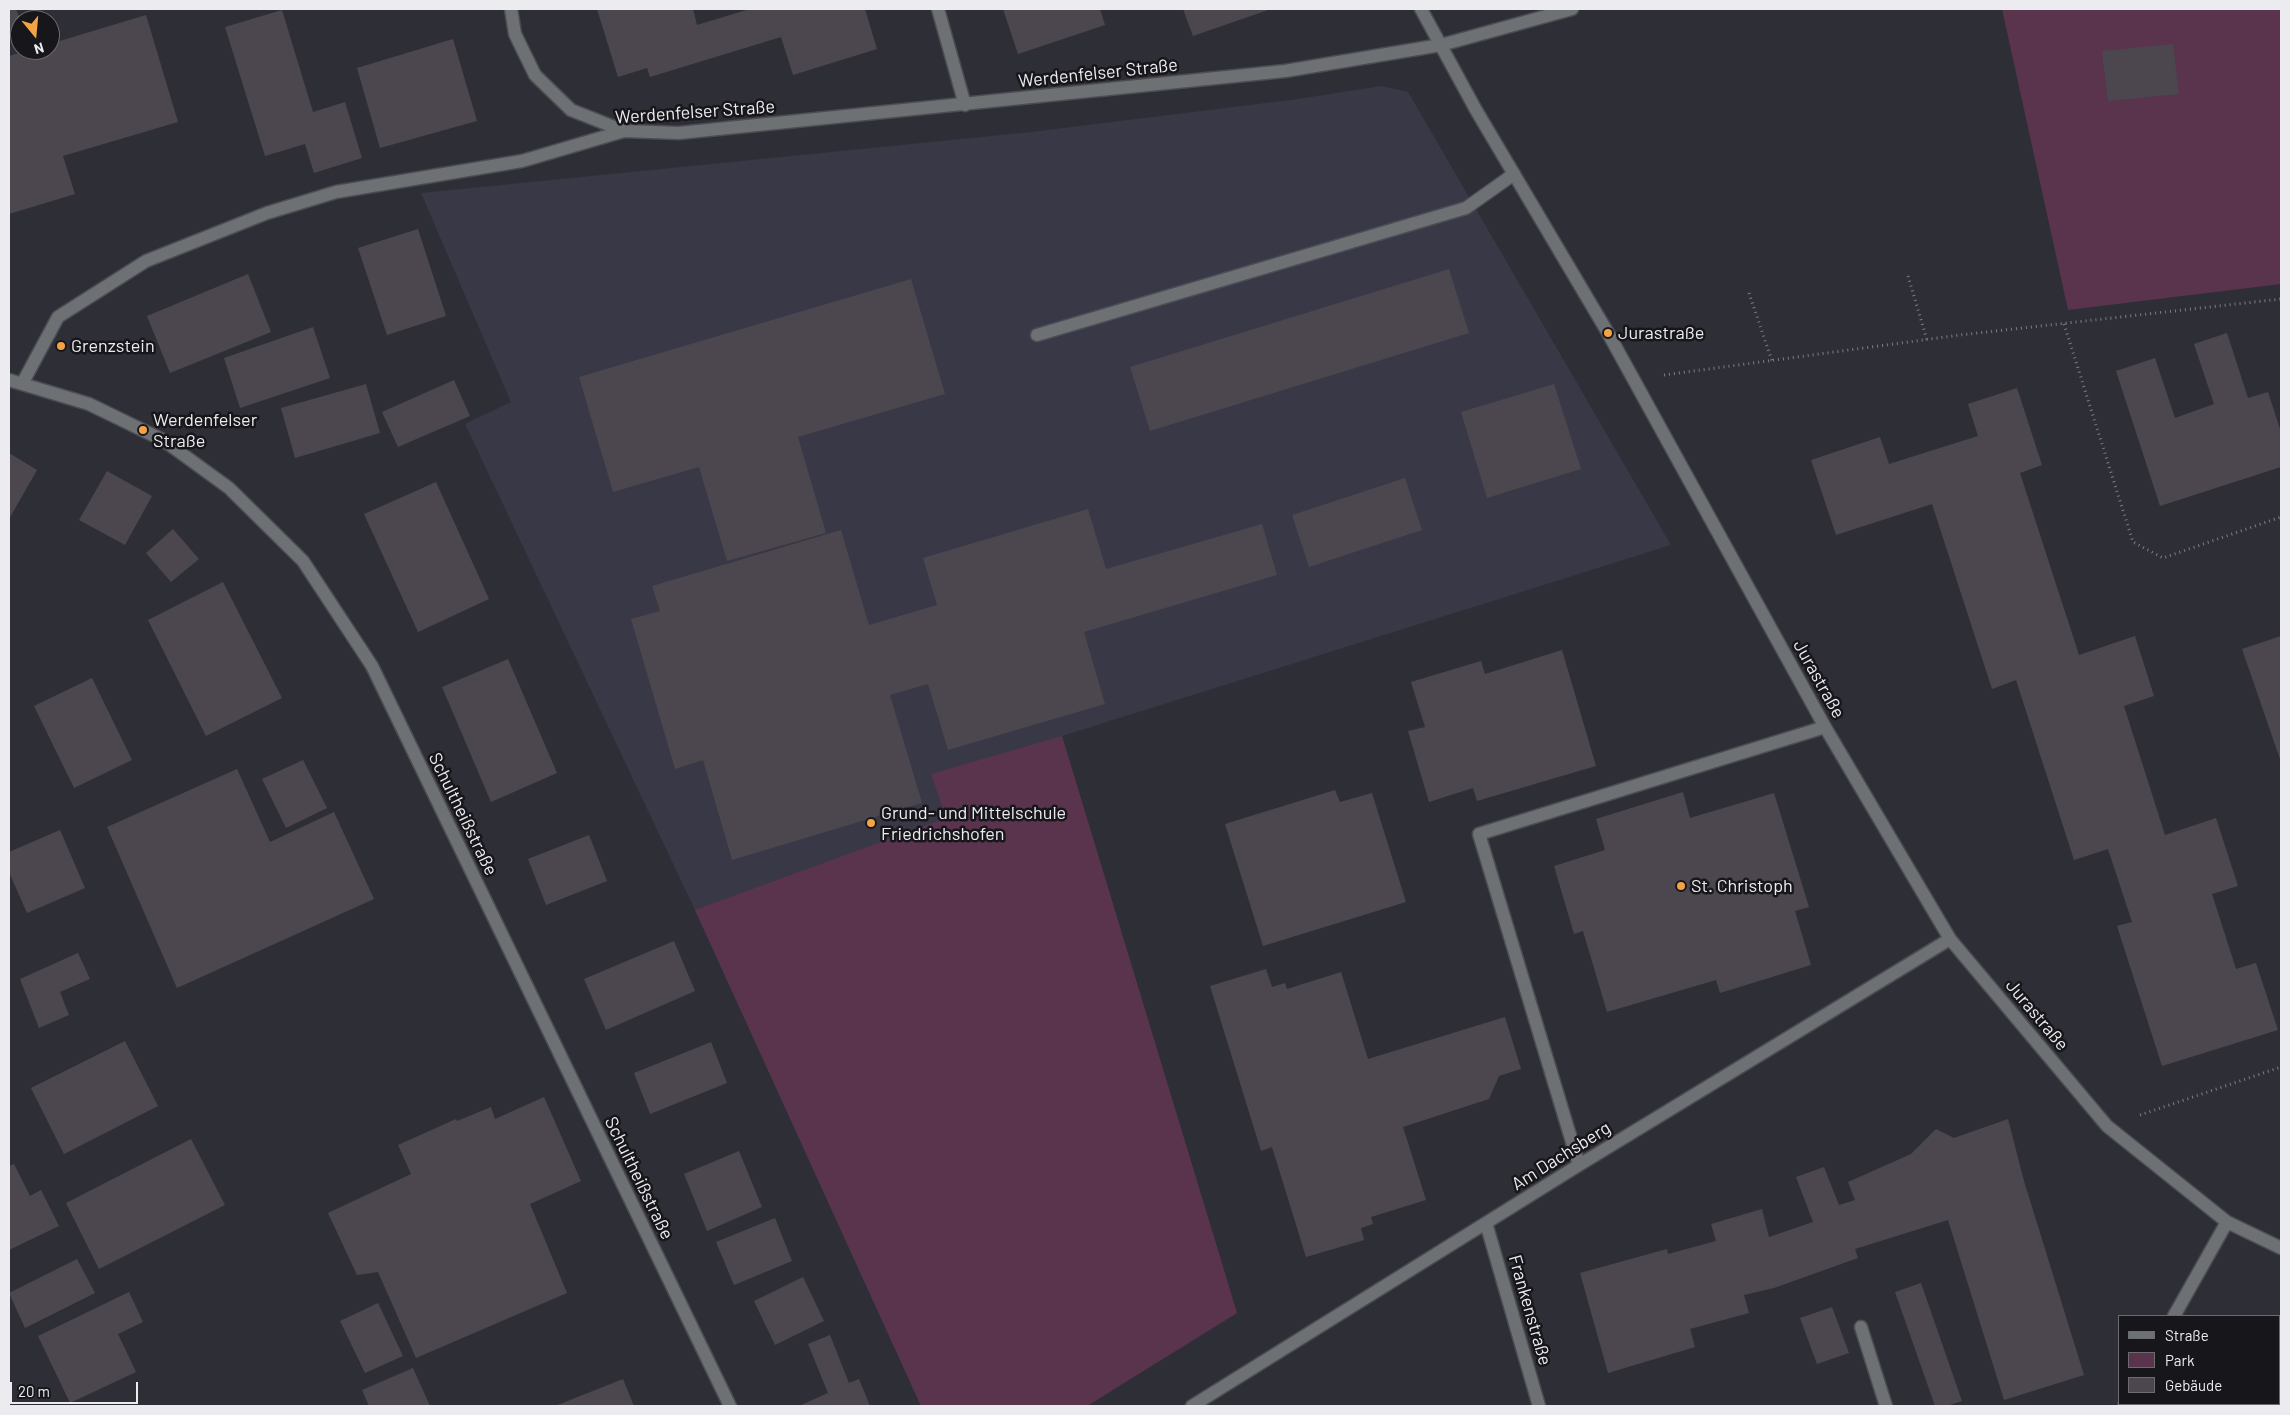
<!DOCTYPE html>
<meta charset="utf-8">
<style>
body{margin:0}
#map{position:relative;width:2290px;height:1415px;overflow:hidden;background:#2e2f36;font-family:Barlow,sans-serif}
canvas{display:block}
.frame{position:absolute;inset:0;border:10px solid #ebebf0;pointer-events:none}
.legend{position:absolute;left:2118px;top:1315px;width:162px;height:90px;box-sizing:border-box;background:#17171b;border:1px solid #6c6c70;margin:0;padding:6px 9px;list-style:none;font-size:15px;color:#ebebf0}
.legend li{display:flex;align-items:center;gap:10px;height:25px}
.legend b{width:25px;border:1px solid #6c6c70}
.north{position:absolute;left:10px;top:10px;width:50px;height:50px;box-sizing:border-box;background:#17171b;border:1px solid #6c6c70;border-radius:50%;rotate:163deg;font-size:14px;font-weight:700;line-height:20px;text-align:center;color:#ebebf0}
.north::after{content:'';display:block;margin:auto;width:18px;height:22px;background:#f4a344;clip-path:polygon(50% 0,100% 100%,50% 72%,0 100%)}
.scale{position:absolute;left:10px;top:1382px;width:128px;height:22px;box-sizing:border-box;border:2px solid #ebebf0;border-top:0;padding-left:6px;font-size:15px;line-height:18px;white-space:nowrap;color:#ebebf0;-webkit-text-stroke:4px #17171b;paint-order:stroke}
</style>
<div id="map">
<canvas width="2290" height="1415"></canvas>
<div class="frame"></div>
<ul class="legend">
<li><b style="height:6px;background:#6e7174"></b>Straße</li>
<li><b style="height:14px;background:#5a334d"></b>Park</li>
<li><b style="height:14px;background:#4c474f"></b>Gebäude</li>
</ul>
<div class="north">N</div>
<div class="scale">20 m</div>
</div>
<script>
const ctx = document.querySelector('canvas').getContext('2d');
ctx.lineJoin = 'round';
function fillPath(path, color) {
  ctx.fillStyle = color;
  ctx.fill(path, 'evenodd');
}
function toPath(rows) {
  const path = new Path2D();
  for (const r of rows) {
    path.moveTo(r[0], r[1]);
    for (let i = 2; i < r.length; i += 2) path.lineTo(r[i], r[i + 1]);
  }
  return path;
}
function trace(path, color, width, dash) {
  ctx.strokeStyle = color;
  ctx.lineWidth = width;
  ctx.lineCap = dash ? 'butt' : 'round';
  ctx.setLineDash(dash || []);
  ctx.stroke(path);
}
function write(font, color, halo, rows, align = 'center') {
  ctx.font = font + ' Barlow,sans-serif';
  ctx.lineWidth = 5;
  ctx.setLineDash([]);
  ctx.textBaseline = 'middle';
  ctx.strokeStyle = halo;
  ctx.fillStyle = color;
  for (const [text, x, y, turn = 0] of rows) {
    ctx.save();
    ctx.translate(x, y);
    ctx.rotate((+turn || 0) * Math.PI / 180);
    ctx.textAlign = isNaN(turn) ? turn : align;
    if (halo) ctx.strokeText(text, 0, 0);
    ctx.fillText(text, 0, 0);
    ctx.restore();
  }
}
fillPath(toPath([
 [1381,86,1408,92,1671,545,1062,736,1237,1313,1087,1406,921,1406,695,910,465,424,511,402,421,193,1031,132,1298,99]
]), '#383846');
fillPath(toPath([
 [2002,9,2281,9,2281,284,2068,310],
 [1062,736,1237,1313,1087,1406,921,1406,695,910,946,818,931,774]
]), '#5a334d');
fillPath(toPath([
 [9,9,16,9,20,20,20,36,9,39],
 [597,9,693,9,697,25,750,9,865,9,877,49,793,75,781,37,650,77,647,68,618,77],
 [1003,9,1100,9,1105,25,1018,54],
 [1183,9,1271,9,1193,36],
 [282,10,313,112,345,102,362,158,314,173,305,144,265,156,225,27],
 [146,15,178,122,63,156,75,194,9,214,9,56,29,50,50,50,50,44],
 [453,39,477,121,380,148,357,68],
 [2173,44,2179,94,2108,101,2102,51],
 [418,229,446,316,387,335,358,248],
 [1449,269,1469,333,1150,431,1130,367],
 [248,274,271,332,170,373,147,316],
 [911,279,945,394,798,437,826,533,727,561,699,467,613,492,579,377],
 [313,327,330,378,240,408,224,358],
 [2227,333,2248,398,2268,392,2281,432,2281,467,2160,506,2116,371,2155,358,2175,418,2214,404,2194,344],
 [454,380,470,416,398,447,382,412],
 [366,384,380,433,295,458,281,408],
 [1554,384,1581,469,1487,498,1461,412],
 [2017,388,2042,465,2020,473,2079,655,2135,636,2154,696,2124,706,2165,835,2216,818,2238,886,2212,894,2236,969,2256,963,2278,1030,2162,1066,2117,926,2132,922,2108,849,2074,860,2016,680,1992,689,1932,504,1836,535,1811,460,1880,437,1889,464,1978,436,1968,404],
 [9,453,37,470,9,519],
 [107,471,152,496,125,545,79,520],
 [1405,478,1422,530,1309,567,1292,515],
 [436,482,489,599,418,632,364,514],
 [1088,509,1106,569,1262,524,1277,575,1084,632,1105,704,948,750,928,684,890,695,922,803,732,860,703,760,675,769,631,619,660,611,652,586,841,530,869,625,937,605,923,558],
 [173,529,199,559,171,582,146,553],
 [223,582,282,698,206,736,148,620],
 [2281,636,2281,762,2242,649],
 [1562,650,1596,766,1477,801,1473,788,1429,802,1408,731,1425,727,1411,682,1481,661,1485,674],
 [508,659,557,773,491,802,442,687],
 [92,678,132,760,74,788,34,706],
 [303,760,327,808,286,828,262,779],
 [237,769,270,842,334,812,374,899,177,988,107,827],
 [1335,790,1340,802,1372,793,1406,902,1263,946,1225,824],
 [1683,792,1690,818,1774,793,1809,907,1795,911,1811,965,1720,993,1716,980,1607,1012,1583,931,1574,934,1554,866,1605,850,1596,819],
 [60,830,85,888,27,913,9,872,9,852],
 [589,835,607,881,546,905,528,859],
 [674,941,695,991,606,1030,584,979],
 [78,953,90,979,60,992,69,1015,39,1028,20,979],
 [1266,969,1272,987,1285,983,1287,989,1341,972,1368,1059,1505,1017,1521,1069,1499,1076,1489,1099,1403,1127,1426,1200,1371,1217,1373,1224,1361,1228,1364,1240,1306,1257,1272,1147,1261,1151,1210,986],
 [125,1041,158,1106,64,1154,31,1088],
 [711,1042,727,1083,650,1114,634,1073],
 [544,1097,581,1181,530,1204,567,1293,416,1358,378,1272,357,1275,328,1213,411,1174,398,1145,456,1119,457,1121,491,1107,495,1119],
 [2008,1119,2024,1181,2084,1375,2004,1400,1948,1220,1855,1249,1858,1258,1774,1288,1744,1295,1749,1313,1690,1329,1695,1347,1608,1373,1580,1273,1667,1249,1668,1254,1716,1241,1711,1224,1762,1209,1769,1237,1813,1222,1796,1177,1824,1167,1839,1205,1855,1200,1848,1182,1911,1154,1936,1129,1954,1138],
 [191,1139,225,1205,99,1269,66,1203],
 [739,1151,762,1207,707,1231,684,1174],
 [14,1164,30,1196,41,1190,59,1226,9,1250,9,1166],
 [775,1218,792,1261,734,1285,716,1242],
 [77,1259,95,1293,25,1328,9,1293],
 [803,1277,824,1321,775,1345,754,1301],
 [1921,1283,1962,1401,1947,1406,1935,1406,1895,1292],
 [129,1292,143,1322,118,1334,136,1372,70,1403,38,1336],
 [378,1303,403,1356,365,1373,340,1321],
 [1832,1307,1849,1353,1817,1364,1800,1318],
 [830,1335,849,1383,859,1379,870,1406,799,1406,828,1393,808,1344],
 [2281,1360,2281,1406,2217,1406,2216,1404,2279,1404,2279,1361],
 [413,1368,430,1406,369,1406,362,1390],
 [623,1379,634,1406,555,1406]
]), '#4c474f');
const service = toPath([
 [1037,335,1466,208,1514,174],
 [1861,1327,1886,1406]
]);
const minor = toPath([
 [511,9,515,34,535,75,571,110,624,131],
 [938,9,965,105],
 [1421,9,1476,110,1608,333,1825,727,1950,939,2107,1126,2227,1222,2281,1248],
 [9,380,89,404,163,440,229,488,303,561,372,666,730,1406],
 [22,384,58,317,146,261,267,213,336,192,522,161,624,131,679,133,1285,71,1441,45,1572,9],
 [1579,1165,1479,834,1825,727],
 [1486,1223,1539,1406],
 [2174,1316,2227,1222],
 [1192,1406,1579,1165,1950,939],
 [2124,1406,2126,1404]
]);
trace(service, '#4c4d54', 15);
trace(minor, '#4c4d54', 15);
trace(toPath([
 [1908,276,1927,340],
 [1749,293,1772,361],
 [2064,324,2133,542,2163,558,2281,517],
 [1664,375,1960,335,2281,299],
 [2140,1115,2281,1067]
]), '#7c7d83', 3, [1, 4]);
trace(service, '#6e7174', 12);
trace(minor, '#6e7174', 12);
for (const [x, y, r, color] of [
 [1608,333,5,"#f4a344"],
 [61,346,5,"#f4a344"],
 [143,430,5,"#f4a344"],
 [871,823,5,"#f4a344"],
 [1681,886,5,"#f4a344"]
]) {
  const dot = new Path2D();
  dot.arc(x, y, r, 0, 2 * Math.PI);
  ctx.fillStyle = color;
  ctx.fill(dot);
  trace(dot, '#17171b', 2);
}
write('18px', '#ebebf0', '#17171b', [
 ["Werdenfelser Straße",1098,73,-6],
 ["Werdenfelser Straße",695,112,-4],
 ["Jurastraße",1819,679,61],
 ["Schultheißstraße",463,814,64],
 ["Jurastraße",2037,1015,50],
 ["Am Dachsberg",1561,1156,-32],
 ["Schultheißstraße",639,1178,64],
 ["Frankenstraße",1530,1310,74]
]);
write('18px', '#ebebf0', '#17171b', [
 ["Jurastraße",1618,333],
 ["Grenzstein",71,346],
 ["Werdenfelser",153,420],
 ["Straße",153,441],
 ["Grund- und Mittelschule",881,813],
 ["Friedrichshofen",881,834],
 ["St. Christoph",1691,886]
], 'left');
</script>
